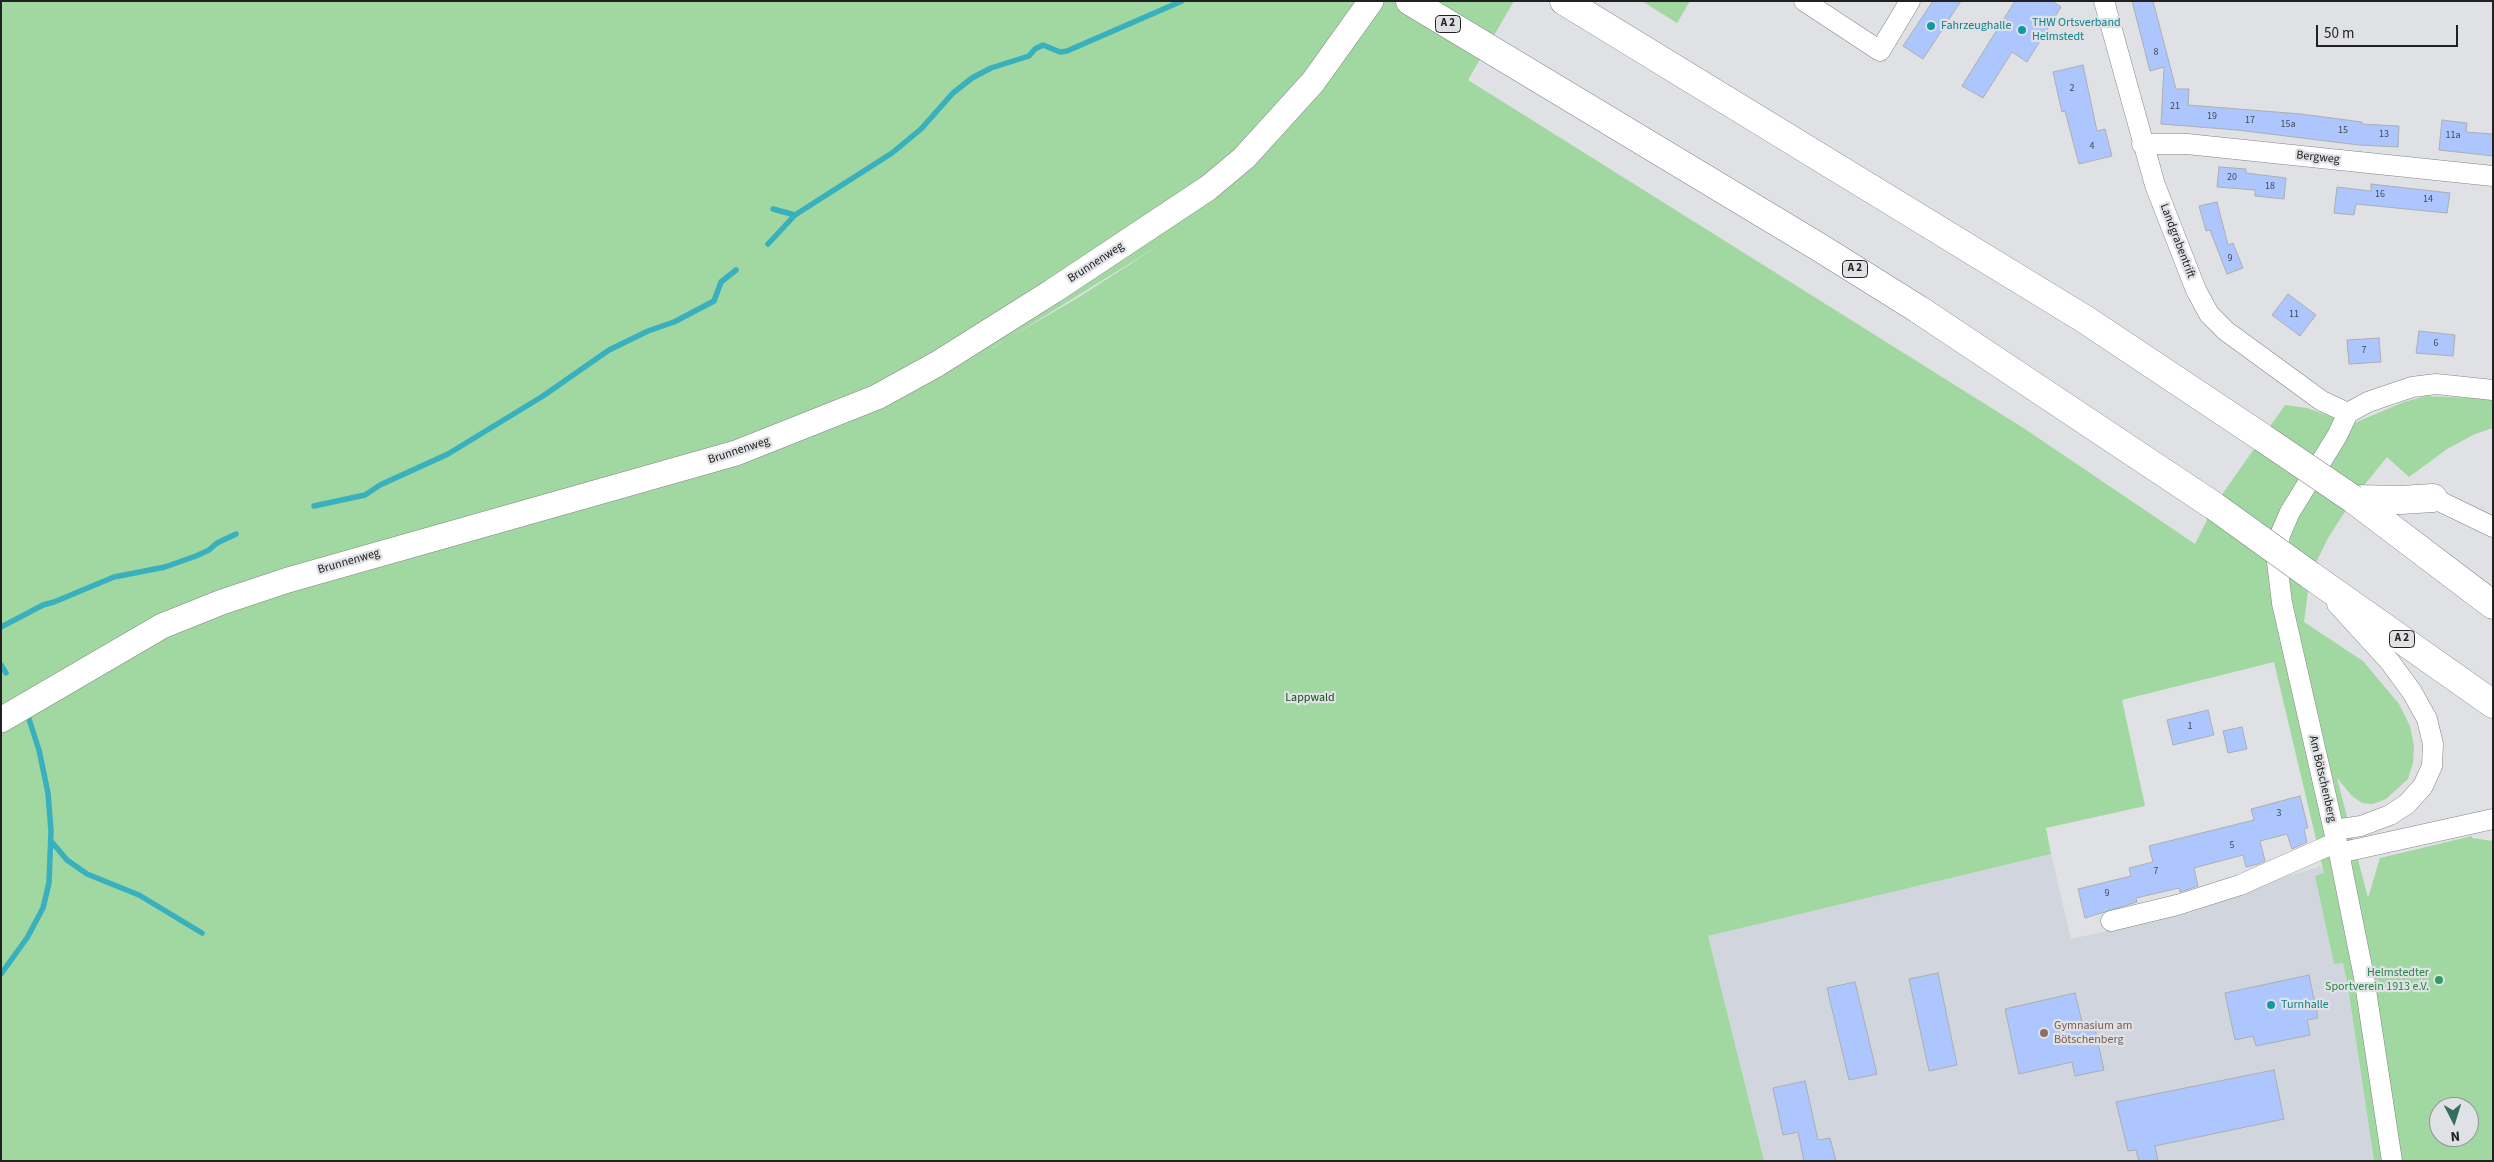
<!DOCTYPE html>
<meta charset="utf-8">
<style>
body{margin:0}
#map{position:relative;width:2494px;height:1162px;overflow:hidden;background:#e0e1e4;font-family:"Source Sans 3",sans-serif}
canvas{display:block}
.frame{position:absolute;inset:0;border:2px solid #212122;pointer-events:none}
.north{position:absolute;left:2429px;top:1097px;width:50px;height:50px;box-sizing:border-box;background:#e0e1e4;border:1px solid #949496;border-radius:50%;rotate:175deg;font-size:14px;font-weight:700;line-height:20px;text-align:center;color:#212122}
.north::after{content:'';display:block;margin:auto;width:18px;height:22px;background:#33705c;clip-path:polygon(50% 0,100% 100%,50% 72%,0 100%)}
.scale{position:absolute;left:2316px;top:25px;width:142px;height:22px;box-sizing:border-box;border:2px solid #212122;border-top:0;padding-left:6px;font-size:15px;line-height:18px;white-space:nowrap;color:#212122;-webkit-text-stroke:4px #e0e1e4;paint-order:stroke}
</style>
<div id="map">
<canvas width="2494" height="1162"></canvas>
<div class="frame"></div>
<div class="north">N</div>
<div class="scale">50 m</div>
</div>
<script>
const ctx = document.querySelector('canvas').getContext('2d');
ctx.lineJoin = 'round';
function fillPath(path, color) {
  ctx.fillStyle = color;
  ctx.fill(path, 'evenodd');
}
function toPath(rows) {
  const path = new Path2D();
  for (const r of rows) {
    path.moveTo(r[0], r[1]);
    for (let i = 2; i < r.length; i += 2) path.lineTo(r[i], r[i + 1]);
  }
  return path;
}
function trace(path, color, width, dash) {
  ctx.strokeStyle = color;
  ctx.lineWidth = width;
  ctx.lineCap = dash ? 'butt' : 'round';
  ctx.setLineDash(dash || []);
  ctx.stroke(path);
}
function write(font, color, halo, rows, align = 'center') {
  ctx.font = font + ' "Source Sans 3",sans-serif';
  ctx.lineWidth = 4.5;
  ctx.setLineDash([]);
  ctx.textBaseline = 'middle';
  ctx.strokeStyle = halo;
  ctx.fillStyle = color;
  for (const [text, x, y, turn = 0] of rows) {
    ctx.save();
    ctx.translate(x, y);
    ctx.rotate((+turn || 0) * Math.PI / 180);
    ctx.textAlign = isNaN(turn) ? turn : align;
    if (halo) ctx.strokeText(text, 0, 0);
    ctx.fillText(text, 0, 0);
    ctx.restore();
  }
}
fillPath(toPath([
 [2051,854,2071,939,2193,912,2268,882,2322,866,2324,874,2315,876,2334,964,2343,962,2348,987,2374,1161,1764,1161,1708,936]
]), '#d0d5de');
fillPath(toPath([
 [1,1,1514,1,1468,80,2025,429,2195,544,2214,506,2285,405,2307,408,2352,424,2404,402,2426,396,2493,399,2493,428,2475,434,2447,449,2409,477,2387,457,2353,499,2328,538,2310,575,2304,622,2363,661,2399,704,2410,726,2414,746,2413,763,2408,779,2386,799,2373,804,2362,803,2352,796,2337,778,2368,898,2380,858,2472,836,2472,838,2493,841,2493,1161,2374,1161,2348,987,2343,963,2334,964,2315,876,2324,873,2274,662,2122,700,2145,806,2046,828,2051,854,1708,936,1764,1161,1,1161],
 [1161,244,1079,297,992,348,993,348],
 [2439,1107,2469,1107,2469,1137,2439,1137],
 [1642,1,1690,1,1677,23]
]), '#a1d7a0');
trace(toPath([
 [773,209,795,215],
 [768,244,795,215,892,153,921,129,953,93,972,78,991,68,1029,56,1035,49,1043,45,1060,52,1067,51,1182,1],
 [314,506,365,495,380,485,448,454,543,396,609,350,648,331,674,322,714,301,721,282,736,270],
 [1,627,43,605,54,602,114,577,165,567,196,556,209,550,217,543,236,534],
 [1,665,6,673],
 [51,841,67,860,87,874,139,895,202,933],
 [1,974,27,938,43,908,49,883,51,831,48,793,39,750,28,716]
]), '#39b0be', 5.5);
const building = toPath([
 [1933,1,1961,1,1923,59,1903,46,1933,1],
 [2015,1,2052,1,2061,7,2027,62,2012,52,1983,98,1962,86,2015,1],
 [2132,1,2153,1,2176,89,2189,89,2188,105,2301,114,2362,122,2362,124,2399,126,2398,147,2359,145,2237,130,2161,124,2164,67,2150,71,2132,1],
 [2083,65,2097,131,2105,129,2112,156,2079,164,2065,111,2062,112,2053,72,2083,65],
 [2442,120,2467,123,2466,132,2493,134,2493,156,2439,150,2442,120],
 [2219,167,2246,169,2246,173,2286,178,2284,199,2255,196,2255,190,2217,187,2219,167],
 [2371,184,2450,193,2447,213,2356,204,2354,215,2334,213,2337,187,2371,191,2371,184],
 [2217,202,2228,245,2233,243,2243,268,2227,274,2210,230,2206,231,2199,206,2217,202],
 [2288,294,2316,315,2300,336,2272,315,2288,294],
 [2419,331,2455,335,2453,356,2416,353,2419,331],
 [2379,338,2381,362,2349,364,2347,340,2379,338],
 [2208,710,2214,735,2173,745,2167,720,2208,710],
 [2242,727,2247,749,2228,753,2223,731,2242,727],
 [2300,796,2308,828,2304,829,2307,842,2292,849,2287,834,2260,841,2265,861,2258,864,2246,867,2243,855,2194,868,2198,886,2180,892,2179,888,2136,898,2137,902,2085,918,2078,889,2131,876,2129,868,2153,862,2149,846,2254,820,2251,809,2300,796],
 [1938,973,1957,1065,1929,1071,1909,979,1938,973],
 [2309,975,2318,1018,2307,1020,2310,1035,2256,1046,2253,1036,2235,1040,2225,993,2309,975],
 [1855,982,1877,1074,1849,1080,1827,988,1855,982],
 [2075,993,2083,1026,2094,1024,2104,1070,2075,1076,2072,1062,2019,1074,2005,1009,2075,993],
 [2274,1070,2284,1119,2155,1146,2158,1161,2139,1161,2136,1150,2128,1151,2116,1102,2274,1070],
 [1805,1081,1818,1140,1830,1138,1836,1161,1804,1161,1798,1132,1783,1135,1773,1088,1805,1081]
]);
fillPath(building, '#adc6fd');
trace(building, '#adaeb1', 1);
const minor = toPath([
 [1804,1,1880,51,1910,1],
 [2104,1,2155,185,2196,290,2209,314,2226,331,2322,401,2348,413],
 [2142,144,2187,144,2493,176],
 [2348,413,2337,436,2290,512,2280,535,2277,562,2282,603,2339,853,2364,977,2392,1161],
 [2348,413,2368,402,2412,387,2436,384,2493,390],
 [2433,498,2493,527],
 [2334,830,2361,826,2390,815,2407,804,2423,786,2432,766,2433,744,2427,719,2412,692,2390,662,2337,604],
 [2339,853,2493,819],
 [2111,921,2177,905,2240,885,2337,842]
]);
const major = toPath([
 [1,720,162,626,222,602,288,580,736,453,877,397,937,364,1053,291,1208,188,1244,158,1313,82,1371,1]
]);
const highway = toPath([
 [1410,1,1822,249,1918,309,2214,506],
 [1564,1,2086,320,2263,438],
 [2353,499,2493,605],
 [2353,499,2401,500,2433,498],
 [2310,575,2493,704]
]);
trace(minor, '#838486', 21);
trace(major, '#838486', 26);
trace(highway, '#838486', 29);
trace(minor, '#fff', 20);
trace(major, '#fff', 25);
trace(highway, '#fff', 28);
const highwayBridge = toPath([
 [2263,438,2353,499],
 [2214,506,2310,575]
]);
trace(highwayBridge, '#838486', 29, []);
trace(highwayBridge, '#fff', 28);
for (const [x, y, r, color] of [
 [1931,26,5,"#0f9aa8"],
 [2022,30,5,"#0f9aa8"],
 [2439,980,5,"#2e9e5b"],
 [2271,1005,5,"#0f9aa8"],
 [2044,1033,5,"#8d6e63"]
]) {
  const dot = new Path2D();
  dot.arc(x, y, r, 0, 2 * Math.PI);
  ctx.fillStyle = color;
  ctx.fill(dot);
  trace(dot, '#e0e1e4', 2);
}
write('10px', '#444a59', null, [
 ["8",2156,53],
 ["2",2072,89],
 ["21",2175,107],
 ["19",2212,117],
 ["17",2250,121],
 ["15a",2288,125],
 ["15",2343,131],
 ["13",2384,135],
 ["11a",2453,136],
 ["4",2092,147],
 ["20",2232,178],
 ["18",2270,187],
 ["16",2380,195],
 ["14",2428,200],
 ["9",2230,259],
 ["11",2294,315],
 ["6",2436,344],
 ["7",2364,351],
 ["1",2190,727],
 ["3",2279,814],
 ["5",2232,846],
 ["7",2156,872],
 ["9",2107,894]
]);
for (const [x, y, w] of [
 [1448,24,25],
 [1855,269,25],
 [2402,639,25]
]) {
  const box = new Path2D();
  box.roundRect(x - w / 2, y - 8.5, w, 17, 4);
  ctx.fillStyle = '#e0e1e4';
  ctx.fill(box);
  trace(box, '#212122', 1);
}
write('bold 11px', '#212122', null, [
 ["A 2",1448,24],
 ["A 2",1855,269],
 ["A 2",2402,639]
]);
write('12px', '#0d838f', '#e0e1e4', [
 ["THW Ortsverband",2032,23],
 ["Helmstedt",2032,37],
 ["Fahrzeughalle",1941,26],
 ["Turnhalle",2281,1005]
], 'left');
write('12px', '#212122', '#e0e1e4', [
 ["Bergweg",2318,158,6],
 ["Landgrabentrift",2177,241,69],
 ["Brunnenweg",1096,263,-33],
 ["Brunnenweg",739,451,-18],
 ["Brunnenweg",349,562,-16],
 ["Am Bötschenberg",2322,779,77]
]);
write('12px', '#135017', '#e0e1e4', [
 ["Lappwald",1310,698]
]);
write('12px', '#27864d', '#e0e1e4', [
 ["Helmstedter",2429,973],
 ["Sportverein 1913 e.V.",2429,987]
], 'right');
write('12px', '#785e54', '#e0e1e4', [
 ["Gymnasium am",2054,1026],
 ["Bötschenberg",2054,1040]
], 'left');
</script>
